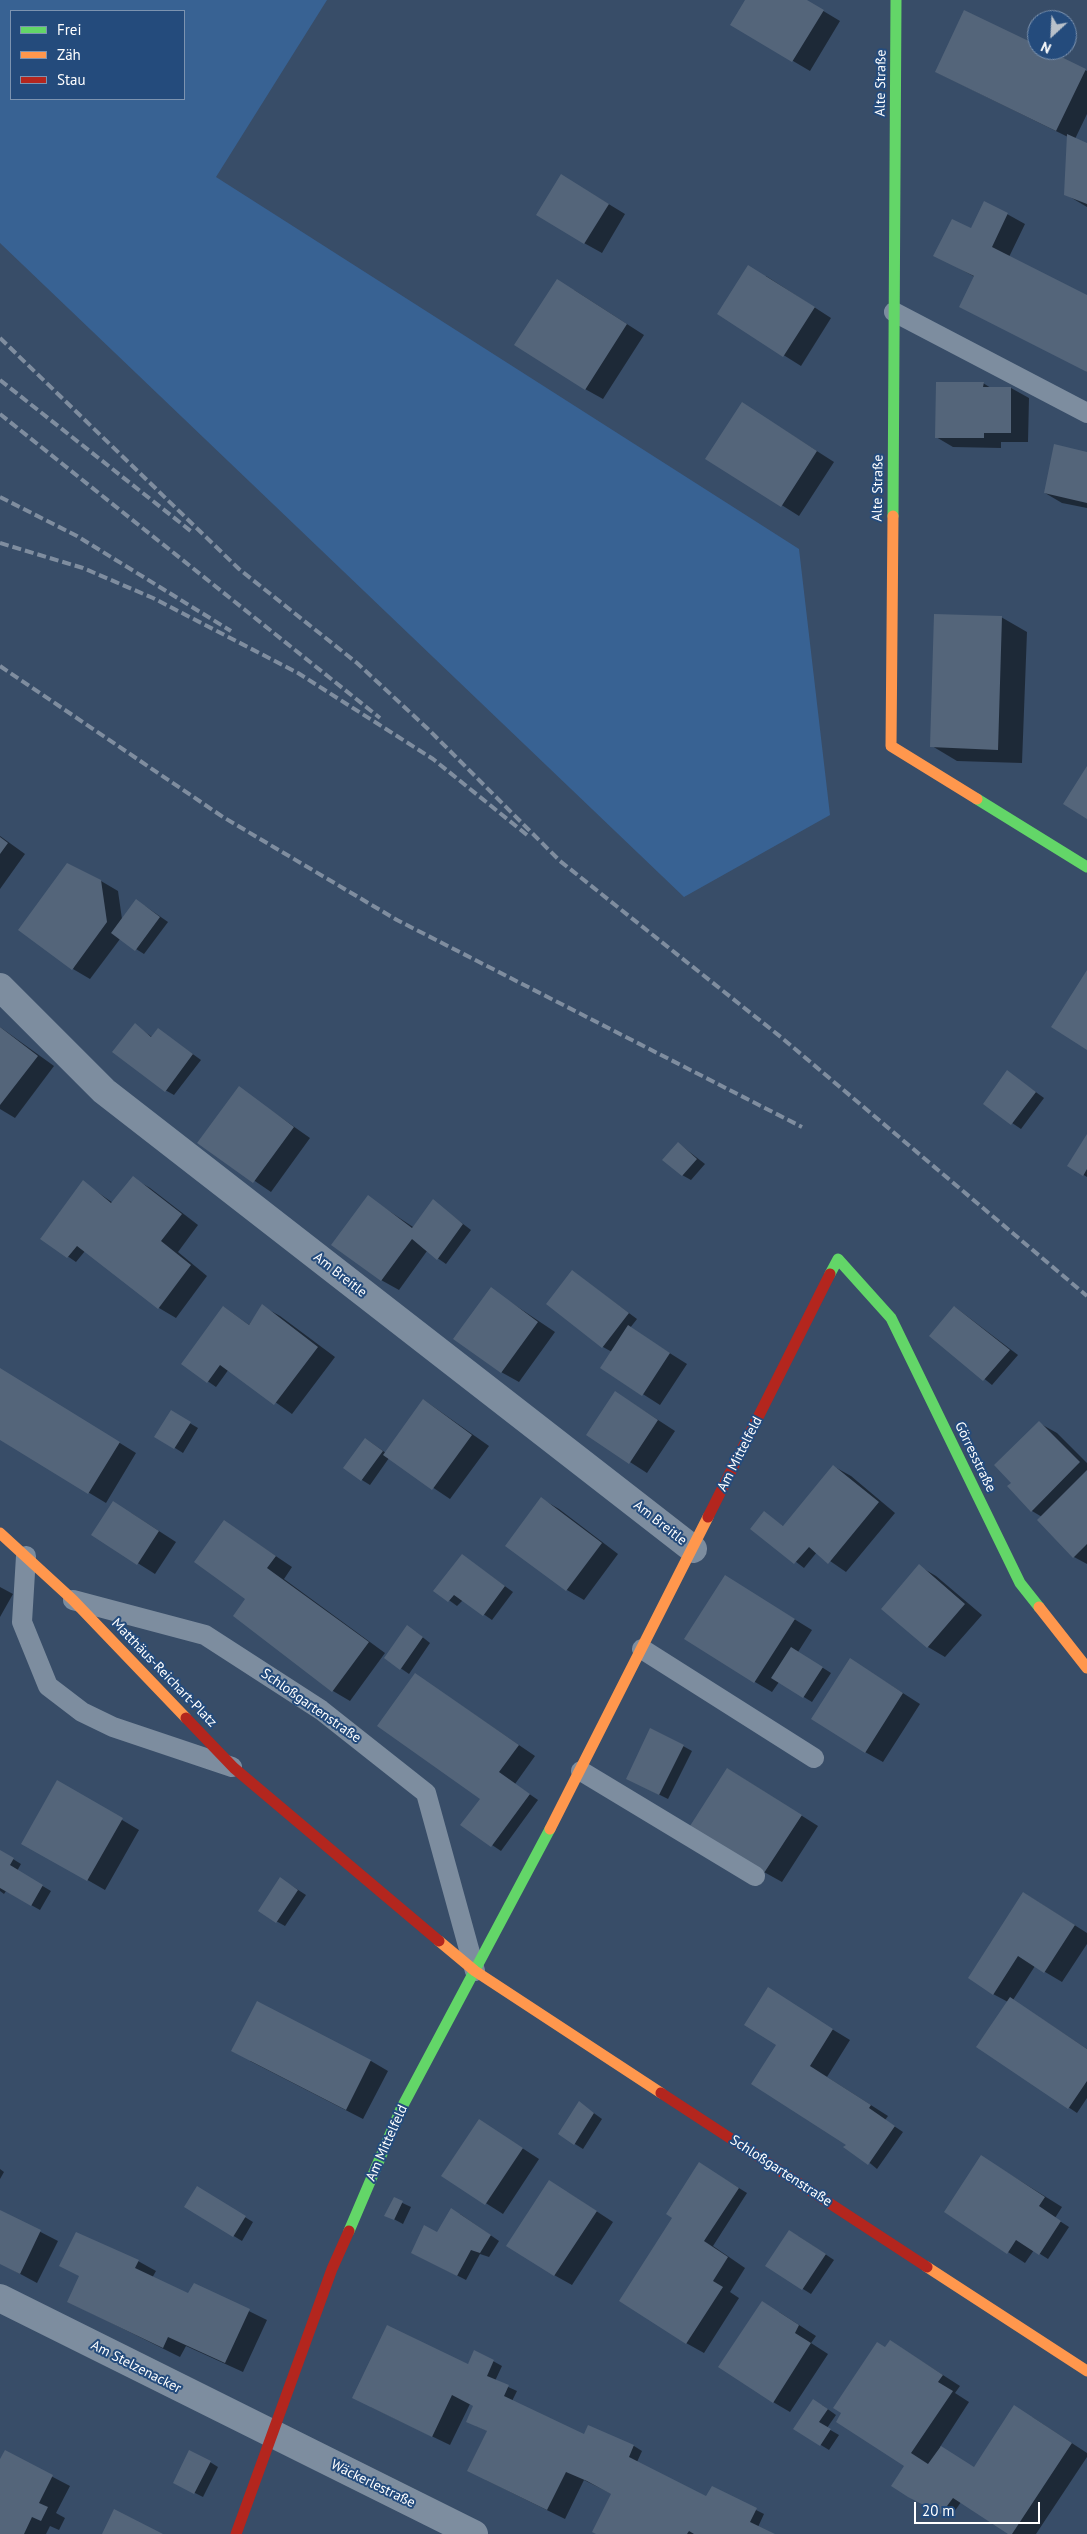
<!DOCTYPE html>
<meta charset="utf-8">
<style>
body{margin:0}
#map{position:relative;width:1087px;height:2534px;overflow:hidden;background:#384d68;font-family:"PT Sans",sans-serif}
canvas{display:block}
.legend{position:absolute;left:10px;top:10px;width:175px;height:90px;box-sizing:border-box;background:#244b7c;border:1px solid #7c93b0;margin:0;padding:6px 9px;list-style:none;font-size:15px;color:#fff}
.legend li{display:flex;align-items:center;gap:10px;height:25px}
.legend b{width:25px;border:1px solid #7c93b0}
.north{position:absolute;left:1027px;top:10px;width:50px;height:50px;box-sizing:border-box;background:#244b7c;border:1px solid #7c93b0;border-radius:50%;rotate:205deg;font-size:14px;font-weight:700;line-height:20px;text-align:center;color:#fff}
.north::after{content:'';display:block;margin:auto;width:18px;height:22px;background:#b9c1ca;clip-path:polygon(50% 0,100% 100%,50% 72%,0 100%)}
.scale{position:absolute;left:914px;top:2502px;width:126px;height:22px;box-sizing:border-box;border:2px solid #fff;border-top:0;padding-left:6px;font-size:15px;line-height:18px;white-space:nowrap;color:#fff;-webkit-text-stroke:4px #244b7c;paint-order:stroke}
</style>
<div id="map">
<canvas width="1087" height="2534"></canvas>
<ul class="legend">
<li><b style="height:6px;background:#63d668"></b>Frei</li>
<li><b style="height:6px;background:#ff974d"></b>Zäh</li>
<li><b style="height:6px;background:#b3261e"></b>Stau</li>
</ul>
<div class="north">N</div>
<div class="scale">20 m</div>
</div>
<script>
const ctx = document.querySelector('canvas').getContext('2d');
ctx.lineJoin = 'round';
function fillPath(path, color) {
  ctx.fillStyle = color;
  ctx.fill(path, 'evenodd');
}
function toPath(rows) {
  const path = new Path2D();
  for (const r of rows) {
    path.moveTo(r[0], r[1]);
    for (let i = 2; i < r.length; i += 2) path.lineTo(r[i], r[i + 1]);
  }
  return path;
}
function trace(path, color, width, dash) {
  ctx.strokeStyle = color;
  ctx.lineWidth = width;
  ctx.lineCap = dash ? 'butt' : 'round';
  ctx.setLineDash(dash || []);
  ctx.stroke(path);
}
function write(font, color, halo, rows, align = 'center') {
  ctx.font = font + ' "PT Sans",sans-serif';
  ctx.lineWidth = 4;
  ctx.setLineDash([]);
  ctx.textBaseline = 'middle';
  ctx.strokeStyle = halo;
  ctx.fillStyle = color;
  for (const [text, x, y, turn = 0] of rows) {
    ctx.save();
    ctx.translate(x, y);
    ctx.rotate((+turn || 0) * Math.PI / 180);
    ctx.textAlign = isNaN(turn) ? turn : align;
    if (halo) ctx.strokeText(text, 0, 0);
    ctx.fillText(text, 0, 0);
    ctx.restore();
  }
}
fillPath(toPath([
 [0,0,327,0,216,177,799,549,830,815,684,897,0,243],
 [11,11,184,11,184,99,11,99]
]), '#386293');
fillPath(toPath([
 [747,0,805,0,840,21,810,71,732,25],
 [1037,47,1037,50,1044,50,1087,71,1087,114,1075,139,1087,144,1087,207,1065,194,1068,137,936,72],
 [579,186,625,214,602,253,584,243],
 [1007,214,1025,224,1009,257,1087,296,1087,372,975,277,935,255,972,230],
 [766,276,831,318,801,366,718,314],
 [574,290,644,335,603,399,585,389],
 [983,383,991,388,1011,388,1029,398,1028,442,1001,442,1001,448,953,447,936,437],
 [759,414,834,462,799,516,707,458],
 [1087,453,1087,508,1062,503,1045,493],
 [1001,617,1027,632,1022,763,957,761,932,746],
 [0,836,25,854,0,889],
 [101,881,118,891,122,919,145,906,168,922,144,954,120,939,90,979,73,969],
 [135,1025,152,1037,158,1029,201,1060,174,1095,165,1090],
 [0,1027,54,1066,15,1118,0,1109],
 [1015,1077,1044,1098,1021,1129,984,1104],
 [239,1088,310,1138,271,1192,199,1143],
 [1087,1136,1087,1177,1069,1166],
 [678,1143,705,1164,691,1180,682,1175],
 [133,1178,150,1188,198,1225,178,1252,207,1276,176,1318,159,1308,85,1251,76,1262,41,1238,83,1182,113,1203],
 [368,1197,413,1227,433,1201,471,1230,446,1264,427,1251,399,1290,381,1280],
 [572,1271,637,1319,630,1328,687,1364,660,1405,602,1368,612,1352,603,1347],
 [491,1289,555,1332,519,1382,501,1372],
 [262,1306,280,1316,335,1357,292,1414,229,1369,216,1387,183,1364,224,1307,249,1325],
 [955,1307,1018,1355,992,1385,931,1336],
 [0,1369,136,1453,106,1503,0,1439],
 [615,1392,675,1431,647,1473,588,1435],
 [424,1400,489,1446,450,1499,389,1458,370,1485,362,1480,366,1439,386,1453],
 [171,1412,198,1428,183,1453,156,1436],
 [1039,1423,1057,1433,1087,1463,1087,1564,1074,1557,1042,1517,1032,1511,1012,1483],
 [833,1466,851,1476,895,1513,846,1572,817,1552,804,1568,752,1528,764,1512,784,1527],
 [542,1499,559,1509,618,1554,584,1600,567,1590,507,1546],
 [131,1513,176,1542,155,1574,93,1535],
 [224,1521,292,1567,284,1579,385,1653,350,1701,333,1691,235,1616,247,1599],
 [462,1555,513,1592,492,1620,463,1600,457,1606,435,1590],
 [919,1566,936,1576,982,1615,945,1657,928,1647,883,1609],
 [0,1587,13,1594,0,1617],
 [742,1587,812,1630,798,1652,831,1673,812,1702,779,1682,772,1692,755,1682],
 [416,1632,430,1643,409,1674,386,1658],
 [867,1670,920,1704,883,1762,865,1752],
 [415,1674,535,1756,515,1784,538,1800,501,1851,462,1825,482,1798],
 [683,1746,692,1751,668,1799,636,1783],
 [728,1769,818,1826,782,1882,764,1872],
 [58,1782,139,1830,105,1890,23,1843],
 [0,1851,21,1864,17,1871,51,1891,40,1910,6,1891,4,1894,0,1891],
 [289,1884,306,1895,285,1926,276,1921],
 [1024,1893,1087,1933,1087,1944,1062,1982,1035,1966,1013,2000,1087,2049,1087,2098,1077,2113,977,2046,1008,2002,993,1994],
 [817,2020,850,2040,827,2077,888,2116,885,2120,903,2132,877,2169,847,2144,778,2045],
 [250,2061,371,2061,388,2071,363,2119],
 [580,2103,602,2119,583,2149,575,2144],
 [496,2131,539,2159,503,2214,443,2176],
 [982,2157,1062,2207,1055,2218,1069,2227,1048,2259,1034,2250,1025,2263,946,2212],
 [0,2169,4,2172,0,2179],
 [708,2169,747,2193,713,2246,745,2268,730,2292,739,2298,704,2353,686,2343],
 [197,2188,253,2222,242,2241,186,2207],
 [567,2192,613,2222,572,2285,554,2275],
 [394,2199,411,2207,403,2224,386,2215],
 [0,2211,58,2241,37,2283,0,2263],
 [460,2214,499,2241,489,2257,480,2254,466,2280,421,2257,437,2234],
 [798,2236,834,2260,811,2294,803,2289],
 [138,2261,156,2271,152,2278,189,2295,194,2284,267,2320,243,2372,186,2346,180,2357,69,2302],
 [779,2312,816,2336,811,2343,828,2354,790,2412,773,2402],
 [890,2341,960,2386,955,2393,969,2402,940,2447,974,2468,1032,2417,1087,2453,1087,2457,1036,2534,1010,2534,961,2502,950,2518,901,2491,905,2465,885,2348],
 [475,2351,502,2366,495,2381,517,2391,512,2401,584,2436,589,2427,634,2446,642,2451,637,2462,707,2498,756,2510,764,2514,758,2527,772,2534,598,2534,612,2494,584,2480,565,2519,486,2480,488,2431,476,2426,474,2406,470,2404,450,2445,371,2407,468,2365],
 [822,2405,836,2415,827,2428,839,2435,829,2450,795,2429],
 [5,2452,70,2486,56,2513,65,2518,59,2530,50,2526,46,2534,0,2534,0,2462],
 [210,2462,218,2467,203,2497,183,2487]
]), '#0007');
fillPath(toPath([
 [745,0,807,0,824,10,792,62,730,25],
 [964,10,1037,45,1037,50,1047,50,1086,69,1056,131,935,72],
 [1067,134,1087,143,1087,204,1064,195],
 [561,174,609,204,584,244,536,215],
 [984,201,1008,213,992,247,1087,295,1087,372,959,307,974,276,933,256,952,219,971,228],
 [748,265,815,307,783,357,717,314],
 [557,279,627,324,585,390,514,345],
 [936,382,984,382,983,387,1011,387,1011,433,984,433,984,438,935,438],
 [742,402,817,451,781,507,705,459],
 [1054,444,1087,452,1087,503,1044,493],
 [934,614,1002,616,998,750,930,747],
 [1087,766,1087,819,1063,804],
 [0,837,8,843,0,854],
 [67,863,101,880,107,922,72,970,18,930],
 [136,899,160,917,135,951,111,933],
 [1087,970,1087,1050,1051,1027],
 [135,1023,151,1037,158,1028,193,1054,165,1092,112,1052],
 [0,1027,38,1056,0,1105],
 [1007,1070,1036,1092,1011,1125,983,1104],
 [239,1086,294,1127,253,1183,197,1143],
 [1087,1134,1087,1169,1083,1176,1067,1166],
 [678,1142,697,1159,682,1176,662,1160],
 [133,1176,182,1214,161,1241,191,1265,158,1309,77,1246,67,1258,40,1239,83,1180,111,1203],
 [368,1195,412,1228,433,1199,463,1224,437,1260,412,1239,381,1281,331,1245],
 [572,1270,629,1313,602,1348,546,1304],
 [491,1287,538,1322,501,1373,453,1339],
 [262,1304,318,1347,274,1405,220,1365,207,1383,181,1364,223,1306,249,1325],
 [954,1306,1010,1350,983,1381,929,1336],
 [628,1325,670,1353,642,1396,600,1368],
 [0,1368,120,1442,88,1494,0,1440],
 [615,1391,658,1420,629,1464,586,1435],
 [423,1399,472,1435,432,1490,383,1455],
 [171,1410,191,1422,174,1449,154,1437],
 [1039,1421,1080,1462,1031,1512,1007,1486,1011,1483,994,1465],
 [365,1438,383,1451,361,1481,343,1468],
 [833,1465,879,1502,828,1564,809,1547,794,1564,750,1529,764,1511,783,1526],
 [1087,1470,1087,1544,1073,1558,1037,1520],
 [541,1497,602,1543,566,1591,505,1546],
 [113,1501,159,1531,137,1565,91,1535],
 [224,1520,276,1556,267,1568,369,1642,332,1692,233,1616,245,1599,194,1562],
 [462,1554,505,1586,483,1616,454,1595,448,1602,433,1591],
 [919,1564,965,1604,927,1648,881,1609],
 [725,1575,795,1619,754,1683,684,1639],
 [407,1625,423,1637,400,1670,384,1658],
 [791,1647,823,1667,803,1698,771,1678],
 [850,1658,903,1693,865,1753,811,1719],
 [415,1673,519,1745,499,1772,530,1794,491,1847,460,1825,480,1799,377,1726],
 [650,1728,684,1745,659,1795,626,1779],
 [727,1768,802,1815,764,1873,690,1826],
 [57,1780,123,1818,87,1881,21,1844],
 [0,1850,14,1858,10,1865,43,1885,31,1906,0,1888],
 [280,1877,298,1890,276,1923,258,1911],
 [1023,1892,1075,1925,1044,1973,1018,1956,993,1995,968,1978],
 [768,1987,833,2029,810,2066,871,2105,869,2108,895,2126,868,2165,843,2147,846,2145,751,2084,776,2045,744,2025],
 [1010,1997,1087,2049,1087,2081,1068,2109,976,2047],
 [257,2001,371,2060,346,2110,231,2051],
 [579,2101,594,2113,574,2145,558,2134],
 [479,2119,523,2148,485,2205,441,2176],
 [981,2155,1045,2197,1039,2206,1061,2221,1039,2255,1016,2240,1007,2254,944,2212],
 [699,2162,739,2188,704,2241,728,2257,713,2281,723,2287,686,2344,619,2301,672,2218,666,2214],
 [549,2180,597,2211,554,2276,506,2246],
 [197,2186,246,2216,233,2237,184,2207],
 [394,2197,403,2201,394,2220,384,2216],
 [451,2208,491,2235,480,2253,471,2250,457,2276,411,2253,424,2225,437,2232],
 [0,2210,41,2230,20,2274,0,2264],
 [789,2230,826,2254,802,2290,765,2266],
 [76,2232,139,2260,135,2268,188,2293,194,2283,250,2309,225,2363,168,2337,163,2348,67,2302,79,2276,59,2266],
 [762,2301,799,2325,795,2333,811,2343,773,2403,718,2367],
 [387,2325,468,2364,474,2350,494,2360,487,2376,509,2385,504,2396,584,2434,588,2425,634,2445,629,2457,706,2496,712,2486,757,2508,750,2522,775,2534,694,2534,689,2531,687,2534,596,2534,592,2532,611,2494,587,2481,566,2472,547,2510,467,2471,487,2431,466,2422,473,2406,452,2395,432,2437,352,2398],
 [890,2340,943,2375,938,2382,953,2391,911,2453,928,2464,941,2446,974,2467,1014,2405,1072,2443,1012,2534,1008,2534,953,2498,941,2514,908,2497,891,2486,904,2466,836,2422,841,2413,833,2408,877,2342,885,2347],
 [813,2399,828,2409,819,2422,831,2429,820,2446,793,2429],
 [5,2450,53,2475,39,2503,48,2507,41,2521,32,2517,24,2534,0,2534,0,2459],
 [189,2450,211,2461,194,2494,173,2483],
 [114,2509,163,2534,102,2534]
]), '#54657a');
trace(toPath([
 [894,312,1087,413],
 [26,1556,22,1622,48,1686,82,1712,113,1727,232,1767],
 [73,1600,205,1635,321,1710,426,1793,475,1971],
 [642,1649,814,1758],
 [581,1771,755,1876]
]), '#7d8d9f', 20);
trace(toPath([
 [0,987,104,1091,693,1549],
 [0,2298,474,2534]
]), '#7d8d9f', 28);
trace(toPath([
 [893,516,896,0],
 [977,799,1087,867],
 [830,1274,838,1259,891,1318,1020,1583,1039,1607],
 [349,2231,401,2109,550,1829]
]), '#63d668', 11);
trace(toPath([
 [893,516,891,746,977,799],
 [0,1533,73,1600,186,1718],
 [1039,1607,1087,1668],
 [550,1829,708,1517],
 [439,1941,475,1971,661,2093],
 [927,2267,1087,2371]
]), '#ff974d', 11);
trace(toPath([
 [708,1517,830,1274],
 [186,1718,234,1768,439,1941],
 [661,2093,927,2267],
 [236,2534,332,2269,349,2231]
]), '#b3261e', 11);
trace(toPath([
 [0,338,239,569,357,663,428,729,560,861,782,1038,1087,1296],
 [0,380,192,532],
 [0,414,380,718],
 [0,497,77,536,231,631],
 [0,543,83,568,153,598,298,673,433,759,527,835],
 [0,666,223,817,397,920,802,1127]
]), '#7f8d9f', 4, [9, 4]);
write('14px', '#fff', '#244b7c', [
 ["Alte Straße",881,83,-89],
 ["Alte Straße",878,488,-89],
 ["Am Breitle",340,1275,38],
 ["Am Mittelfeld",740,1454,-63],
 ["Görresstraße",975,1457,64],
 ["Am Breitle",660,1523,38],
 ["Matthäus-Reichart-Platz",164,1673,46],
 ["Schloßgartenstraße",311,1706,35],
 ["Am Mittelfeld",387,2143,-66],
 ["Schloßgartenstraße",781,2171,33],
 ["Am Stelzenacker",136,2367,27],
 ["Wäckerlestraße",373,2484,26]
]);
</script>
